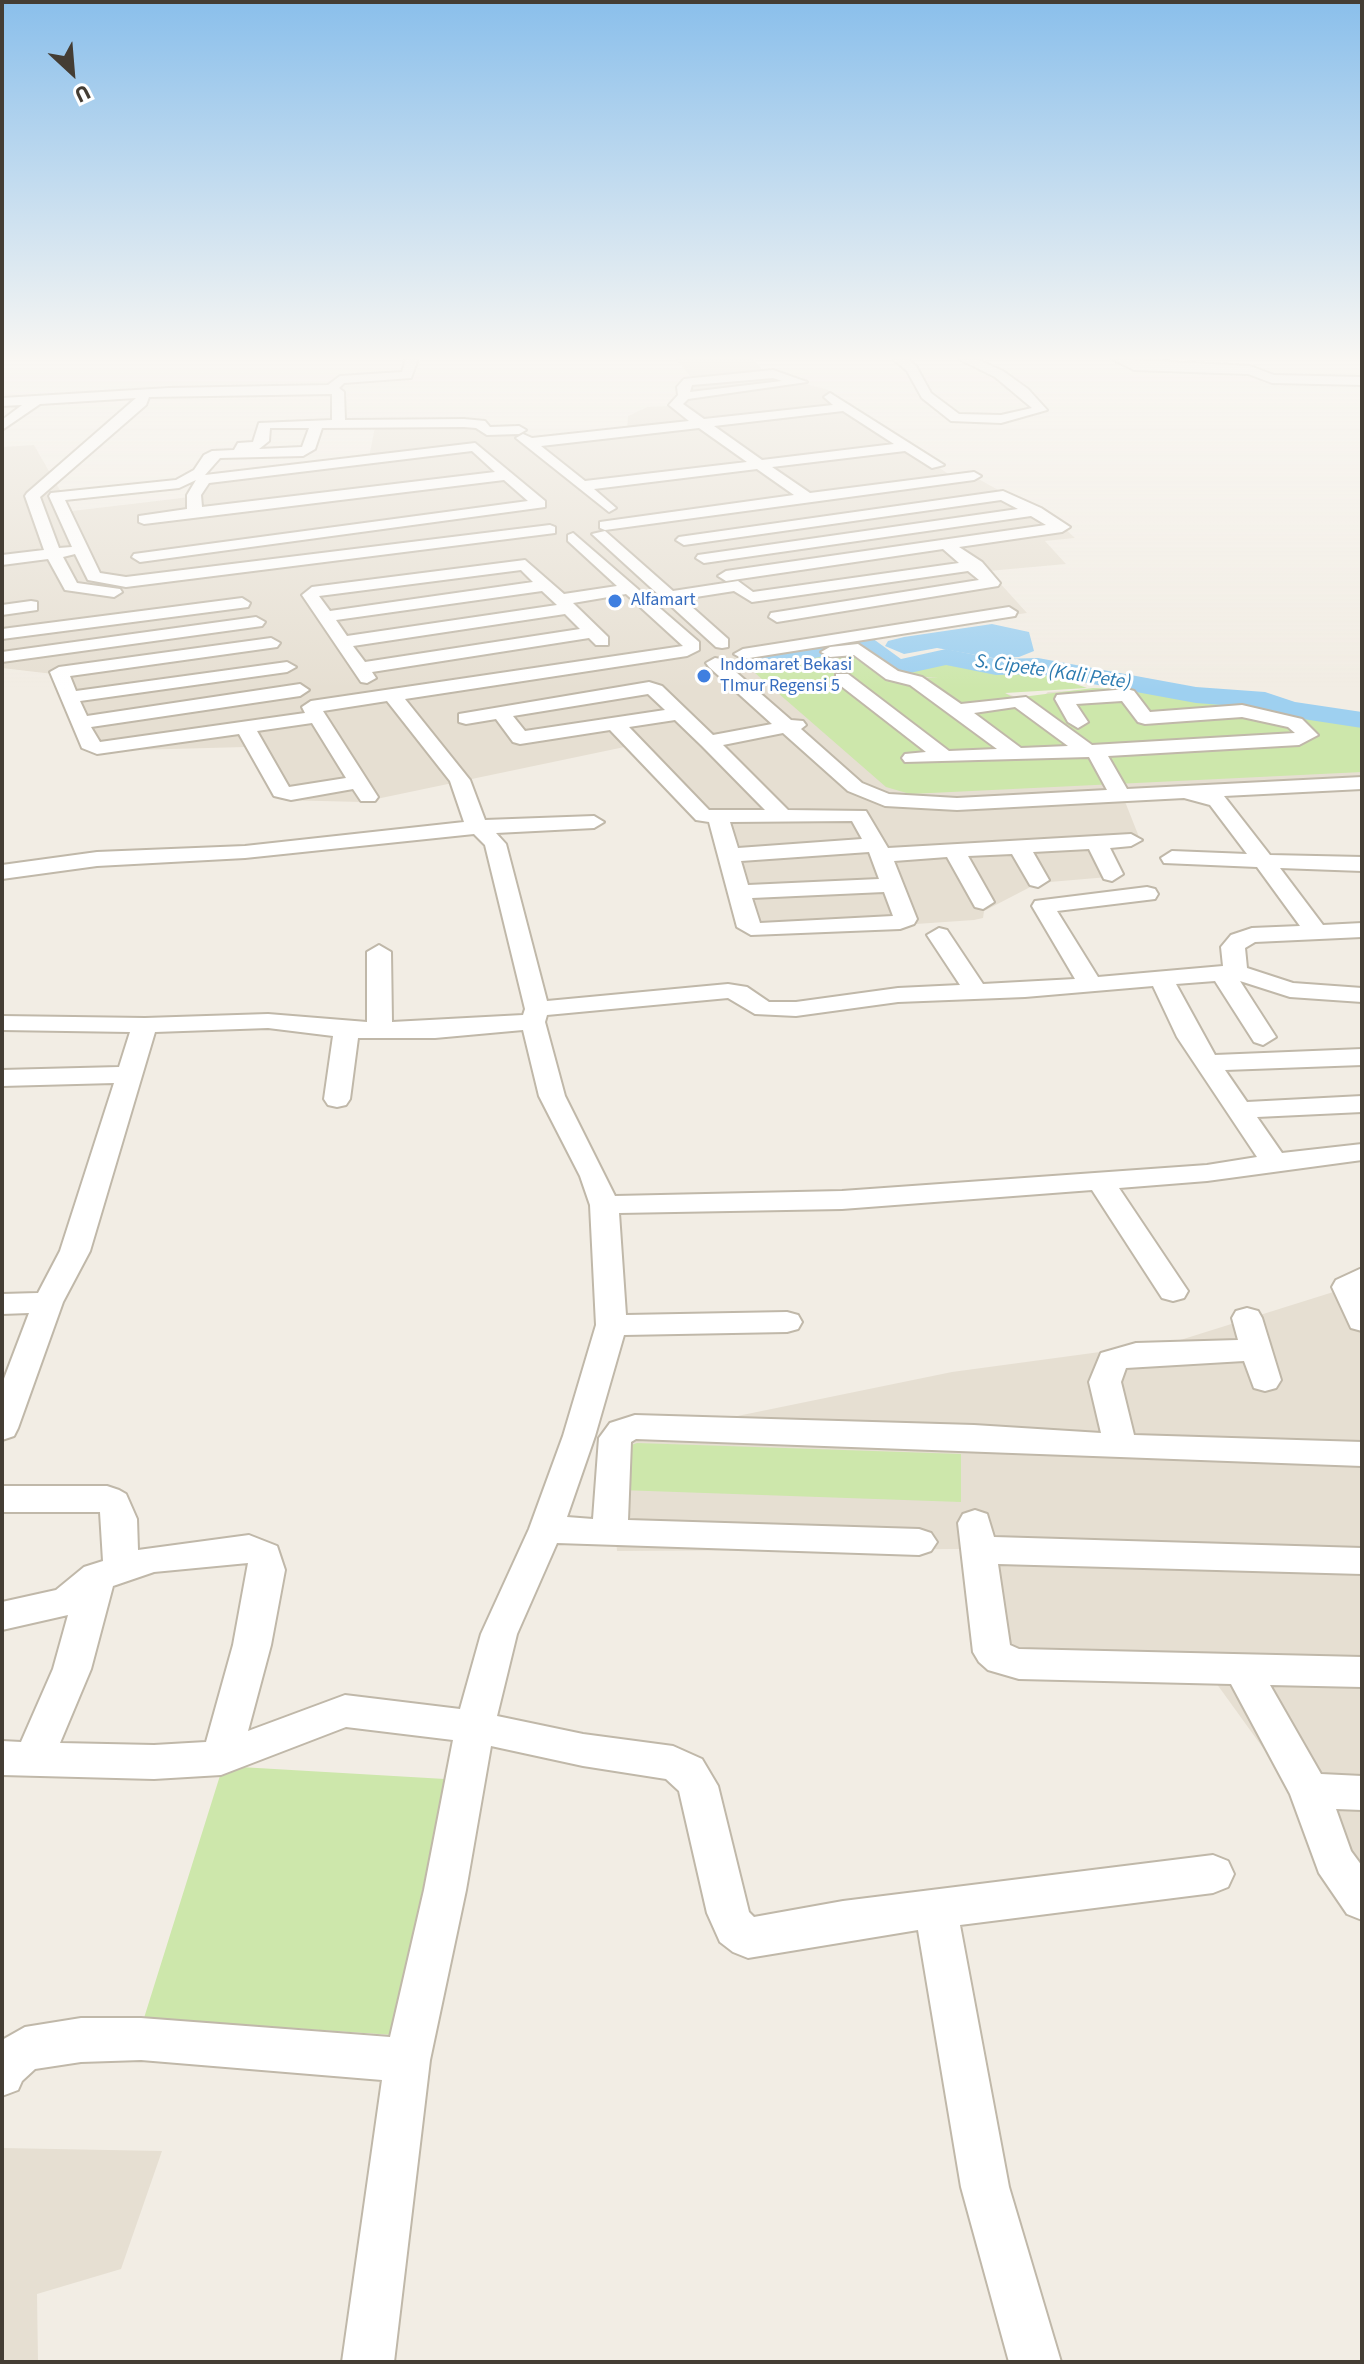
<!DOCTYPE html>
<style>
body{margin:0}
#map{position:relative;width:1364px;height:2364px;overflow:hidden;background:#f2ede4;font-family:"Source Sans 3",sans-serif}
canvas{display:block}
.frame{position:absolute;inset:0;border:4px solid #443d34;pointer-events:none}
.north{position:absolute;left:32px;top:32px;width:80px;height:80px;-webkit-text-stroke:6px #fff;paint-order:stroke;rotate:154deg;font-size:22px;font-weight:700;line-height:32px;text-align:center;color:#443d34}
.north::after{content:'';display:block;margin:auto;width:28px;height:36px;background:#443d34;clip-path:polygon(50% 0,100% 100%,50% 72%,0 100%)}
</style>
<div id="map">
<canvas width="1364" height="2364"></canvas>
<div class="frame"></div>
<div class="north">U</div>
</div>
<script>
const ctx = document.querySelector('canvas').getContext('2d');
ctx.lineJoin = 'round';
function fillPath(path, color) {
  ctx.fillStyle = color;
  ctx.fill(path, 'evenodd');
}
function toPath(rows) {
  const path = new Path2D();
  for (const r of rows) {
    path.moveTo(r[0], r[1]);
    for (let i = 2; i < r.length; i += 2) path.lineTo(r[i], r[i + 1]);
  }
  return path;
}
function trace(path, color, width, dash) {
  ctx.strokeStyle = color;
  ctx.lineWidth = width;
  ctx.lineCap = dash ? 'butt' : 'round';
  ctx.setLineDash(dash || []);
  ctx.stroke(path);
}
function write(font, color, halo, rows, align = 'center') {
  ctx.font = font + ' "Source Sans 3",sans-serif';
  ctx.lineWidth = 6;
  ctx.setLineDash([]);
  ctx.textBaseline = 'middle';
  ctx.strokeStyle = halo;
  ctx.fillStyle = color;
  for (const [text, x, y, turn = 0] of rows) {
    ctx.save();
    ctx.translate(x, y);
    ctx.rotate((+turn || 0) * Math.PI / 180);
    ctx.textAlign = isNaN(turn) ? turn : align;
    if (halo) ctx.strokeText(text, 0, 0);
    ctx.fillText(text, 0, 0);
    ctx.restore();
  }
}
fillPath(toPath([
 [676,359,753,359,766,374,826,389,957,480,975,477,1061,525,1075,538,1045,541,1066,564,989,571,1027,613,858,637,911,677,941,676,963,697,1005,693,1016,697,1043,696,1048,692,1090,690,1362,726,1362,786,1124,799,1141,842,1106,847,1120,876,1038,883,984,911,983,918,974,920,756,935,715,819,634,745,362,802,281,800,245,747,97,751,53,674,2,668,2,447,34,445,72,511,190,497,196,481,369,457,375,427,469,424,478,428,478,432,518,432,531,441,627,429,628,416,647,407,669,406,676,398,678,387,695,382],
 [1362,1283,1362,1914,1302,1802,1206,1669,1006,1675,995,1672,985,1664,963,1549,617,1551,610,1452,635,1437,952,1372,1174,1342],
 [2,2148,162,2151,121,2269,37,2294,38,2362,2,2362]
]), '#e6dfd2');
fillPath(toPath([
 [861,647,909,679,939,677,912,677,905,671,953,661,1001,671,1036,670,1087,688,1005,693,1014,698,1093,688,1122,689,1264,706,1362,724,1362,772,910,794,886,787,747,666,755,662],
 [637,1443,961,1454,961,1502,620,1490,626,1447],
 [223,1766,445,1779,393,2035,144,2018]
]), '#cde7ab');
fillPath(toPath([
 [992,624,1029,632,1034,651,1019,657,993,658,937,648,904,654,885,646,888,641,904,637]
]), '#9ed0f0');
fillPath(toPath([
 [863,636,872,638,901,659,946,649,996,659,1038,658,1196,687,1265,692,1295,702,1362,712,1362,728,1290,717,1261,708,1196,703,1038,674,996,675,946,665,896,676,887,673,858,651,753,668,740,660,753,652,863,636]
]), '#9ed0f0');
const minor = toPath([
 [406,359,418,359,411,378,344,383,339,388,344,392,345,420,464,419,485,421,490,427,519,426,526,430,519,434,487,435,476,428,464,427,322,428,315,449,303,456,220,458,205,475,475,443,545,501,545,507,140,562,132,557,134,554,528,501,504,480,144,524,139,522,139,516,187,509,187,495,196,480,179,488,65,500,100,573,126,577,550,525,555,527,555,533,126,587,88,580,75,554,63,557,77,583,120,589,122,592,114,597,65,590,48,559,2,565,2,555,44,550,25,496,27,493,136,398,40,404,2,430,2,420,22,405,2,406,2,398,169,388,328,385,340,376,402,372,406,359],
 [332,394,332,420,259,423,253,442,238,443,234,450,212,451,204,455,194,470,176,480,51,493,49,496,72,547,59,548,40,497,146,405,149,397,332,394],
 [270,428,309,428,302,447,259,449,269,441,270,428],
 [472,451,495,472,202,507,201,495,209,483,472,451],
 [893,359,907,359,916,366,931,393,959,414,1001,415,1032,408,995,377,959,359,976,359,1003,371,1028,389,1047,410,1001,423,951,421,922,398,907,371,893,359],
 [1112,359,1250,366,1274,375,1362,377,1362,385,1272,383,1248,374,1134,370,1112,359],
 [773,370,807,382,688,399,683,404,704,419,833,405,824,397,830,393,944,465,932,468,905,451,772,467,810,493,974,472,981,476,974,480,605,530,600,528,600,522,794,495,757,469,594,489,616,508,609,512,516,438,523,434,532,438,689,421,669,405,678,395,677,387,684,379,773,370],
 [773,378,782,381,690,392,692,385,773,378],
 [843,411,894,444,762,460,714,426,843,411],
 [699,428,747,462,585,481,541,446,699,428],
 [1003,491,1041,508,1070,527,1062,532,959,547,982,562,1000,583,998,586,777,622,769,617,771,613,979,580,968,571,752,602,734,591,683,599,728,639,728,647,722,648,716,647,592,534,605,531,673,591,738,581,753,592,959,563,943,549,726,581,718,576,726,571,1046,525,1031,516,704,563,696,558,698,555,1018,509,1001,500,684,545,676,540,679,537,1003,491],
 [573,533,699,642,699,650,687,656,405,699,470,780,485,820,594,816,604,822,594,828,496,833,506,844,547,1001,728,984,747,987,769,1002,796,1002,898,988,960,985,927,935,939,928,947,930,983,984,1075,979,1032,906,1035,901,1147,887,1155,889,1158,894,1155,899,1057,911,1098,977,1223,966,1221,947,1231,935,1252,928,1300,926,1257,867,1164,863,1161,858,1172,851,1247,854,1210,805,1184,798,957,810,885,806,848,791,783,733,723,745,788,810,866,811,888,848,1131,834,1142,840,1131,846,1110,848,1123,874,1112,881,1104,879,1089,849,1033,852,1049,880,1038,887,1030,885,1012,854,968,856,994,902,983,909,975,907,947,857,894,861,917,919,914,924,900,929,751,935,737,927,709,822,696,820,610,730,520,744,513,742,496,719,466,724,459,722,459,714,649,682,662,686,713,735,772,724,709,667,706,663,715,658,721,659,791,720,803,721,806,725,801,729,862,783,889,794,957,798,1107,790,1089,757,905,762,902,758,905,754,926,752,836,682,836,674,848,674,949,751,997,749,910,685,886,679,854,655,830,657,821,652,830,647,858,644,898,671,922,677,961,704,1026,697,1092,745,1295,733,1288,727,1242,717,1145,724,1138,722,1122,701,1076,704,1088,722,1078,728,1068,722,1055,699,1057,695,1127,689,1134,691,1150,712,1242,705,1302,719,1318,735,1299,745,1108,756,1127,789,1362,777,1362,789,1224,796,1270,855,1362,857,1362,871,1280,868,1323,925,1362,923,1362,937,1255,942,1245,948,1247,968,1293,983,1362,988,1362,1002,1290,997,1240,981,1276,1037,1263,1045,1254,1042,1215,981,1176,984,1215,1055,1362,1049,1362,1065,1225,1070,1247,1102,1362,1096,1362,1112,1257,1117,1282,1153,1362,1144,1362,1160,1207,1181,1119,1188,1188,1291,1184,1298,1173,1301,1162,1298,1092,1190,842,1209,619,1213,626,1315,787,1312,798,1315,802,1322,798,1329,787,1332,624,1335,595,1436,567,1517,593,1519,599,1438,610,1423,635,1415,974,1425,1101,1433,1089,1382,1101,1353,1136,1343,1238,1340,1232,1318,1236,1311,1247,1308,1258,1311,1262,1318,1281,1380,1276,1388,1265,1391,1254,1388,1244,1361,1126,1368,1121,1382,1134,1435,1362,1442,1362,1466,636,1439,631,1442,628,1520,919,1529,931,1533,937,1542,931,1551,919,1555,557,1543,517,1634,497,1716,583,1734,673,1746,702,1759,718,1786,749,1912,754,1917,843,1901,1213,1855,1228,1861,1234,1874,1228,1887,1213,1893,960,1925,1009,2187,1061,2362,1009,2362,961,2187,918,1930,748,1958,733,1952,720,1942,707,1913,679,1791,666,1779,583,1766,491,1746,466,1890,430,2060,394,2362,342,2362,382,2080,141,2060,81,2062,35,2069,22,2081,18,2090,2,2096,2,2040,25,2027,81,2018,141,2018,390,2037,424,1890,453,1740,346,1727,221,1775,154,1779,2,1775,2,1741,21,1742,53,1669,68,1615,2,1630,2,1602,56,1590,84,1567,103,1561,100,1512,2,1512,2,1486,107,1486,119,1490,126,1494,137,1519,138,1550,249,1535,277,1546,285,1570,271,1645,248,1731,345,1695,460,1709,481,1634,529,1529,563,1436,596,1325,590,1205,580,1176,539,1096,523,1030,435,1038,358,1038,350,1099,346,1105,337,1107,328,1105,324,1099,333,1036,268,1028,155,1032,90,1251,63,1302,18,1428,14,1436,2,1440,2,1384,29,1313,2,1314,2,1294,38,1293,60,1251,114,1083,2,1086,2,1070,119,1067,130,1032,2,1030,2,1016,145,1018,268,1014,367,1022,367,952,379,945,391,952,392,1022,523,1015,525,1009,485,845,474,834,245,858,97,866,2,879,2,865,97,852,245,846,464,822,450,781,387,701,323,711,378,797,375,801,361,801,353,789,291,800,274,796,239,734,97,754,82,748,50,672,59,667,271,638,280,643,277,647,70,676,76,691,287,662,296,667,287,672,80,701,87,716,300,684,309,690,300,696,91,727,100,742,305,713,302,707,311,701,683,646,626,594,573,603,608,637,608,645,596,645,589,638,372,672,376,678,367,683,361,682,302,595,312,587,525,560,564,594,617,586,568,541,568,535,573,533],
 [521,570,533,582,330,611,319,596,521,570],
 [542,591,557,605,347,636,336,620,542,591],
 [565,614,580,629,365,662,353,646,565,614],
 [648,694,665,710,525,731,513,716,648,694],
 [1015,707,1068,746,1021,748,974,713,1015,707],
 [675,720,702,746,765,810,709,810,629,727,675,720],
 [312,723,346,778,289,787,257,731,312,723],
 [852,821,862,839,738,848,730,822,852,821],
 [869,852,879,879,748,885,741,861,869,852],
 [884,892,893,916,760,923,752,898,884,892],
 [1153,986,1177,1037,1257,1157,1207,1165,842,1191,615,1196,565,1096,545,1022,547,1015,728,998,755,1014,796,1016,898,1002,1025,997,1153,986],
 [248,1563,233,1645,206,1742,154,1745,60,1743,91,1669,113,1586,154,1572,248,1563],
 [242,598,250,603,248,607,2,639,2,629,242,598],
 [31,601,37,602,37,610,2,615,2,605,31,601],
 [1009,607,1017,612,1015,616,743,659,734,654,743,649,1009,607],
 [256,617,265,622,262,626,2,662,2,652,256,617],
 [1362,1268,1362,1331,1351,1328,1332,1287,1336,1280,1362,1268],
 [975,1510,987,1514,994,1537,1362,1548,1362,1574,998,1564,1010,1645,1019,1649,1362,1657,1362,1687,1270,1685,1321,1774,1362,1776,1362,1810,1336,1809,1351,1851,1362,1866,1362,1920,1347,1914,1319,1873,1290,1794,1231,1684,1019,1679,988,1670,979,1662,973,1652,958,1523,963,1514,975,1510]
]);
trace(minor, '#c0b8a9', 4);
fillPath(minor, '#fff');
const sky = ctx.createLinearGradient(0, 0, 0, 690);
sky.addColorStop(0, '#8abfeb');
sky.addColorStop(0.52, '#f9f7f3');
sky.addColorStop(1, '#f9f7f300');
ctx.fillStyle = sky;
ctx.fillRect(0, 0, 1364, 690);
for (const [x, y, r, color] of [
 [615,601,8,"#3f7fe0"],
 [704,676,8,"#3f7fe0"]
]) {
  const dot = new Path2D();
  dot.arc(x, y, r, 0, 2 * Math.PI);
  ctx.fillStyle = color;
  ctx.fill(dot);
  trace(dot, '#fff', 3);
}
write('18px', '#366cbe', '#fff', [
 ["Alfamart",631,601],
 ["Indomaret Bekasi",720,666],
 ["TImur Regensi 5",720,687]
], 'left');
write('italic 20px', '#2c7bb0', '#fff', [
 ["S. Cipete (Kali Pete)",1053,673,8]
]);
</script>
